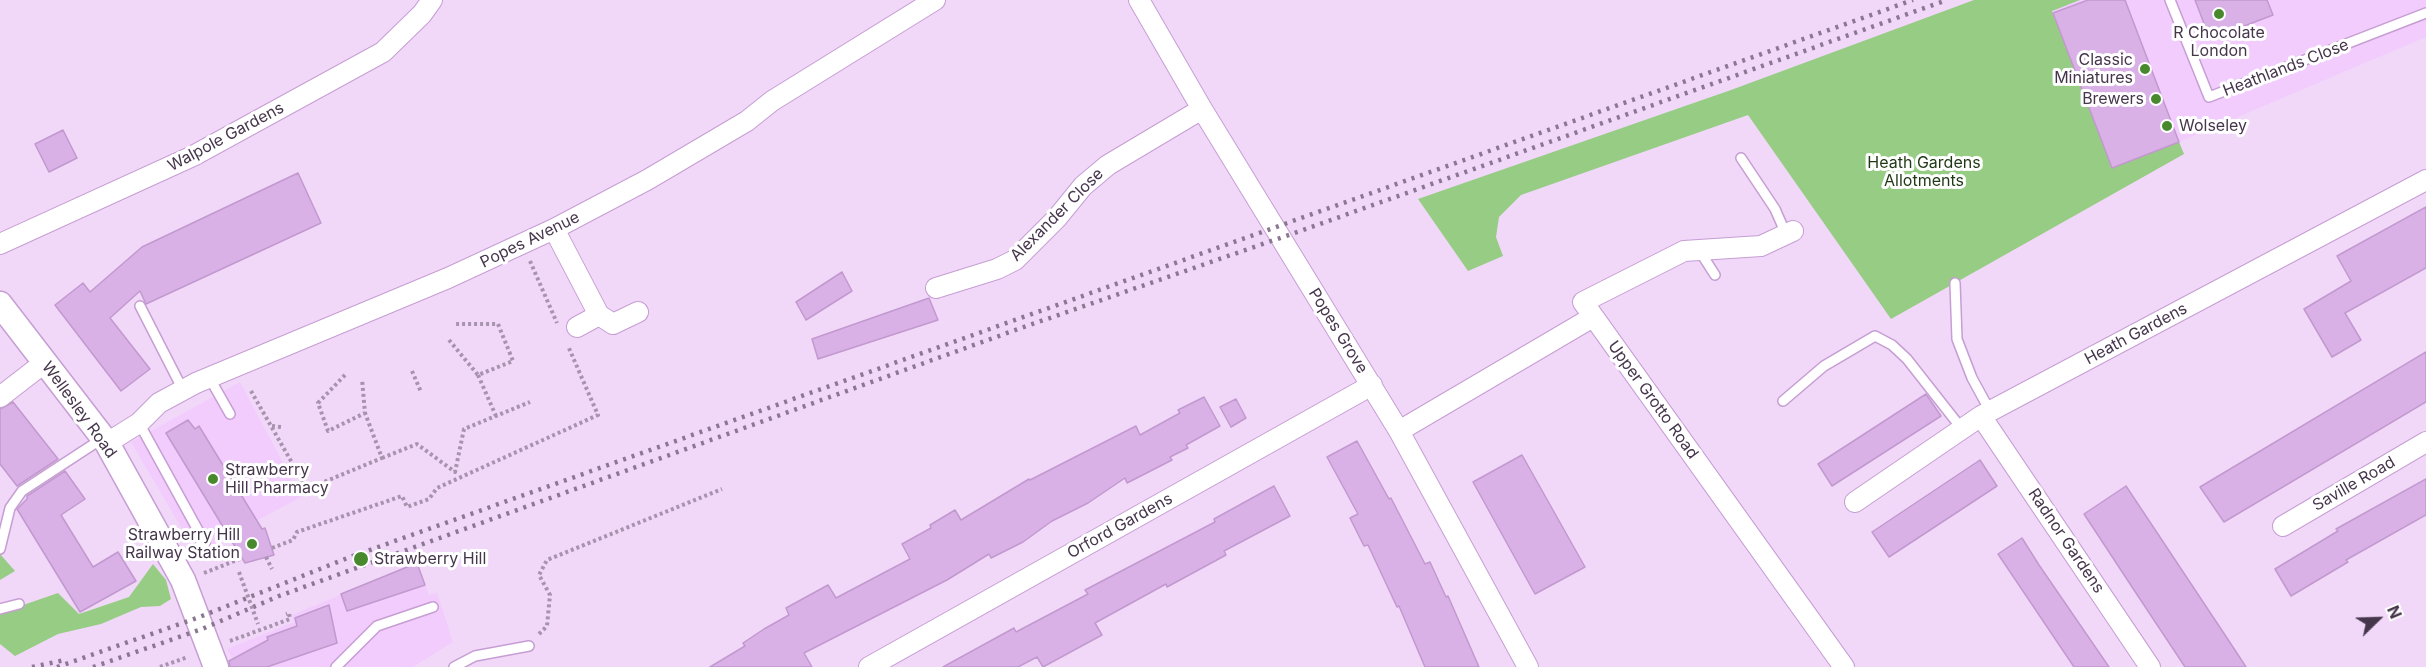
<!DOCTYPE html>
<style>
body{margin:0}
#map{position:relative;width:2426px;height:667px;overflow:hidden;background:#f1d8f9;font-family:Inter,sans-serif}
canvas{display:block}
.north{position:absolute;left:2348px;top:589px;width:60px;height:60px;-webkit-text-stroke:4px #fff;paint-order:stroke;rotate:67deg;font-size:16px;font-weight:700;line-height:24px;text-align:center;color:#46364c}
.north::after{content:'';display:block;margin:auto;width:21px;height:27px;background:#46364c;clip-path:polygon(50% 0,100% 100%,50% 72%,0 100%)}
</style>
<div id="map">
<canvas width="2426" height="667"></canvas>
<div class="north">N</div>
</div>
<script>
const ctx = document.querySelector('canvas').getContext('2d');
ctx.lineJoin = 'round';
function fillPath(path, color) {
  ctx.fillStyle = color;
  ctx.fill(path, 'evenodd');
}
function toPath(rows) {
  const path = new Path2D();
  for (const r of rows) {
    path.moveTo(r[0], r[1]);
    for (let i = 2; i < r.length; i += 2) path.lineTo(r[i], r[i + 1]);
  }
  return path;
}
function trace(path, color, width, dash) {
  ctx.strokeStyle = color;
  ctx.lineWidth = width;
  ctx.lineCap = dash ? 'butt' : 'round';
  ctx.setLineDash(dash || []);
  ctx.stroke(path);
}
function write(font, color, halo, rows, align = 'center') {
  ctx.font = font + ' Inter,sans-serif';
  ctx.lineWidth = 6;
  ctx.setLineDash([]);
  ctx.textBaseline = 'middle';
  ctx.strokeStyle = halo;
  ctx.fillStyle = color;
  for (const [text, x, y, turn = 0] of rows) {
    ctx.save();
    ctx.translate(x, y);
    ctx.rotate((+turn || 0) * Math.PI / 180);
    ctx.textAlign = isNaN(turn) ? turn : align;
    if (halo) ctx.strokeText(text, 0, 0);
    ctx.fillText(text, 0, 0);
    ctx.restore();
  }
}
fillPath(toPath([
 [2080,0,2426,0,2426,37,2179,142,2112,168,2052,10],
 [240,382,301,497,196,553,131,442],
 [417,563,429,595,437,593,453,642,413,667,237,667,227,649,294,622,292,615]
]), '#f1ccfd');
fillPath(toPath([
 [1974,0,2080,0,2052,11,2112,167,2179,142,2184,154,1891,319,1748,115,1521,195,1499,217,1496,237,1503,256,1468,271,1418,199,1731,90],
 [0,554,15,571,0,580],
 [153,564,166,580,171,599,160,606,141,607,101,624,58,634,15,656,0,644,0,613,58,593,79,614,129,597]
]), '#96cc84');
const building = toPath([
 [2088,0,2125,0,2179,142,2112,168,2053,13,2088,0],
 [2195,0,2267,0,2273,15,2210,39,2195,0],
 [63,130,77,158,49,172,35,144,63,130],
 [298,173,321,223,146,304,140,291,110,318,150,369,121,391,55,305,83,283,90,292,142,247,298,173],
 [2426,207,2426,268,2345,313,2361,340,2332,357,2304,309,2351,281,2337,256,2426,207],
 [842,272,852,291,806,320,796,302,842,272],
 [929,298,938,320,818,359,812,339,929,298],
 [2426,352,2426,402,2224,522,2200,487,2426,352],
 [1926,394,1941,416,1832,486,1818,464,1926,394],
 [1204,397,1220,426,1186,445,1188,448,1170,457,1172,460,1127,483,1125,478,1088,503,1052,521,1023,542,991,558,989,554,947,580,804,653,812,667,710,667,745,646,743,643,764,629,789,615,786,608,828,585,836,598,910,559,902,544,931,528,930,525,955,510,961,520,1029,479,1030,480,1136,426,1140,435,1180,413,1178,410,1204,397],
 [1236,399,1246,418,1231,427,1220,407,1236,399],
 [13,402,58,459,17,486,0,464,0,409,13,402],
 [188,420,195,429,199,426,262,529,265,528,274,555,245,563,166,433,188,420],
 [1357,441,1389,499,1391,498,1425,564,1430,562,1446,597,1448,596,1479,667,1425,667,1399,606,1397,607,1368,545,1364,546,1350,518,1358,514,1327,457,1357,441],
 [1522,455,1585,567,1535,594,1473,482,1522,455],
 [1980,460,1997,486,1889,557,1872,532,1980,460],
 [65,471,85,499,61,515,93,567,118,552,136,581,80,612,17,509,27,499,27,496,65,471],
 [2426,479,2426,515,2346,560,2348,562,2291,596,2275,569,2338,531,2336,529,2426,479],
 [1274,486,1290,516,1224,551,1226,555,1167,587,1166,584,1095,623,1102,635,1043,667,1037,657,1018,667,943,667,1014,628,1016,632,1088,594,1085,590,1215,522,1214,519,1274,486],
 [2126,486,2229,641,2246,667,2185,667,2134,590,2084,514,2126,486],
 [2022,538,2039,565,2109,667,2074,667,1998,554,2022,538],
 [417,563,425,585,347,611,341,594,417,563],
 [329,605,337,643,267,667,230,667,229,661,268,640,267,637,297,626,295,618,329,605]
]);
fillPath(building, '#dab1e7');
trace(building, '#c299ce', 1.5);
const service = toPath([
 [2170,0,2209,97,2426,13],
 [1741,158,1775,209,1786,234],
 [1699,250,1715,275],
 [1955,283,1957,339,1972,378,1990,411],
 [140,306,183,390],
 [209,377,230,414],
 [1783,401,1824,366,1875,336,1892,345,1907,359,1962,429],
 [139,423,205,543,174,561],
 [0,549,10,508,22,491,103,438],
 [0,609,19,604],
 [336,667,377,626,433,607],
 [454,667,475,656,529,646]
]);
const minor = toPath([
 [1139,0,1202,109,1399,431,1528,667],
 [554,229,599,315],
 [1793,231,1761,246,1684,251,1583,302,1844,667],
 [0,244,193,156,383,52,422,14,432,0],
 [936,288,997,269,1015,260,1057,218,1083,186,1108,165,1202,109],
 [577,327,599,315,613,324,638,312],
 [0,397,44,363],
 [1981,416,2150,667],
 [1399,431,1593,317],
 [107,443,139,423,159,403,196,383,448,278,554,229,647,180,747,121,772,101,935,0],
 [1855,502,1981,416,2426,180],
 [2283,526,2426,442],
 [869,667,1372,385]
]);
const tertiary = toPath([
 [0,304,107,443,183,580,216,667]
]);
trace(service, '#c69ed3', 12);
trace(minor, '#c69ed3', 22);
trace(tertiary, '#c69ed3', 27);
trace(toPath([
 [530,261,557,323],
 [449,340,478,375,513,361,498,324,455,324],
 [412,371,421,392],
 [345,375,318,403,328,431,365,413,362,379],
 [478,375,496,416],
 [251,391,307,489,382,458,365,413],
 [272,426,281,427],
 [382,458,417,444,455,472,464,429,530,402],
 [272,548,293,540,297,532,402,496,407,507,429,499,437,488,598,415,568,346],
 [266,557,272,569],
 [204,573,242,558],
 [539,634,547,626,550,595,539,575,547,560,722,489],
 [230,641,290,619,289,613,286,614],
 [160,667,188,657]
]), '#a893af', 4, [3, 3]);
trace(service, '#fff', 9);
trace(minor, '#fff', 20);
trace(tertiary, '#fff', 24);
trace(toPath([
 [32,667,65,660],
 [57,667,197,618,350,557,1913,0],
 [93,667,202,629,279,596,1021,328,1303,230,1947,0]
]), '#8b7792', 4.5, [3, 6]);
trace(toPath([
 [239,572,258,624]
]), '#a893af', 4, [3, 3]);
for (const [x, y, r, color] of [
 [2219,14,6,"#47892c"],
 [2145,69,6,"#47892c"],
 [2156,99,6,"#47892c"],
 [2167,126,6,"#47892c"],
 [213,479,6,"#47892c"],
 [252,544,6,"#47892c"],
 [361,559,8,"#47892c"]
]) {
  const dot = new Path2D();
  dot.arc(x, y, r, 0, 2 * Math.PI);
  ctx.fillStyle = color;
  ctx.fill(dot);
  trace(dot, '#fff', 2);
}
write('16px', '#46364c', '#fff', [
 ["R Chocolate",2219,33,"center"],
 ["London",2219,51,"center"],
 ["Classic",2133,60],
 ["Miniatures",2133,78],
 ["Brewers",2144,99],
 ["Wolseley",2179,126,"left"],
 ["Strawberry",225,470,"left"],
 ["Hill Pharmacy",225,488,"left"],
 ["Strawberry Hill",240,535],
 ["Railway Station",240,553],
 ["Strawberry Hill",374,559,"left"]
], 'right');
write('16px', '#46364c', '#fff', [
 ["Heathlands Close",2286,68,-21],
 ["Walpole Gardens",226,137,-28],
 ["Alexander Close",1057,215,-45],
 ["Popes Avenue",530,240,-26],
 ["Popes Grove",1338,331,58],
 ["Heath Gardens",2136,334,-28],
 ["Upper Grotto Road",1653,400,54],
 ["Wellesley Road",79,410,54],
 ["Saville Road",2354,484,-30],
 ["Orford Gardens",1120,526,-29],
 ["Radnor Gardens",2066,541,56]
]);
write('16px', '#1f3915', '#fff', [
 ["Heath Gardens",1924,163],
 ["Allotments",1924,181]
]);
</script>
